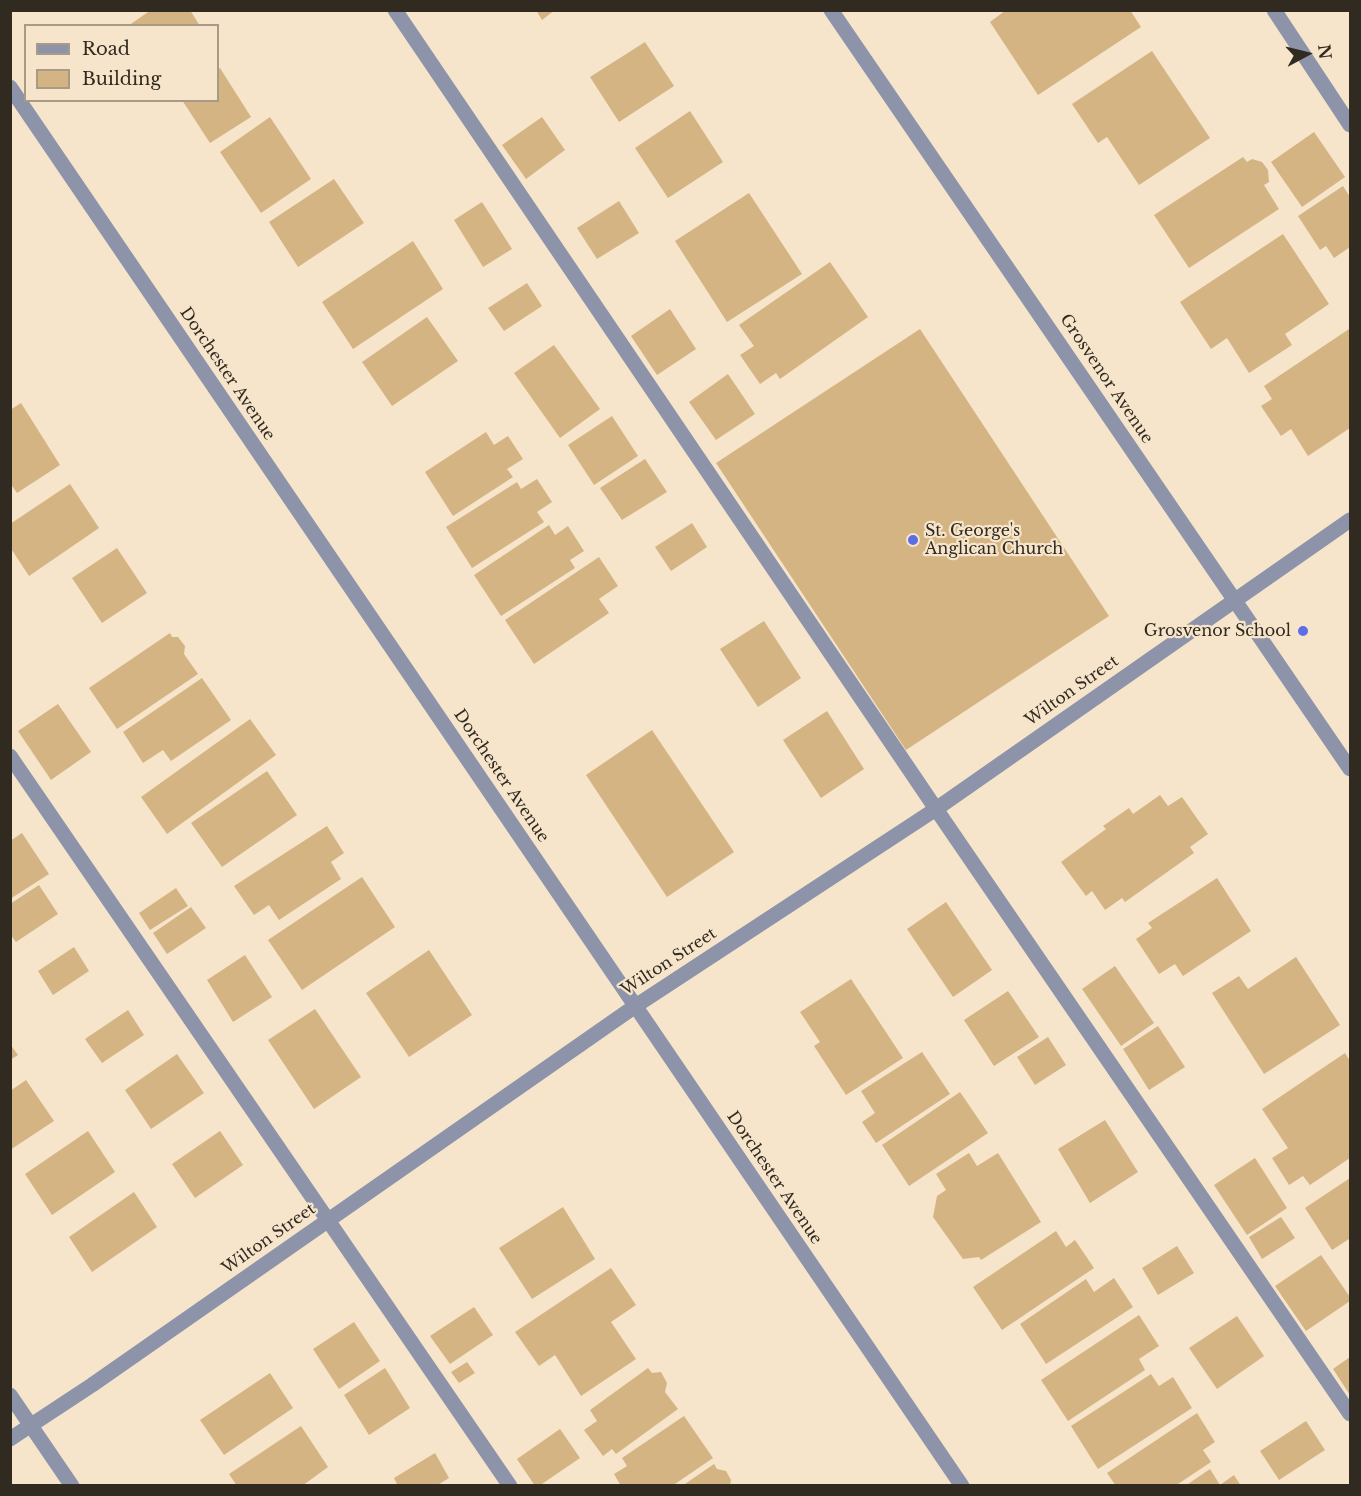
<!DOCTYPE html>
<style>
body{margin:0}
#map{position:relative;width:1361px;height:1496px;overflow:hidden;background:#f6e5cb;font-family:"Libre Baskerville",serif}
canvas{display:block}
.frame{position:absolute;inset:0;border:12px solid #312a21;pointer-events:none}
.legend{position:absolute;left:24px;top:24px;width:195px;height:78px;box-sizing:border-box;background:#f6e5cb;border:2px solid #a79a87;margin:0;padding:8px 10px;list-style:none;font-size:18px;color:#312a21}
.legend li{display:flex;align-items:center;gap:12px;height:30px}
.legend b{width:30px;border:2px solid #a79a87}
.north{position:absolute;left:1277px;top:24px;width:60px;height:60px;-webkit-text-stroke:4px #f6e5cb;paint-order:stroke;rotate:83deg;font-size:16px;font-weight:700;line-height:24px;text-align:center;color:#312a21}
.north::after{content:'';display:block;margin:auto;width:21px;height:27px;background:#312a21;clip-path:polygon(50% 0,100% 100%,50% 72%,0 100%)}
</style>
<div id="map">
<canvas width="1361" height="1496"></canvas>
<div class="frame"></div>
<ul class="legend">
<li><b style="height:8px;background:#8d94aa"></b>Road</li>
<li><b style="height:16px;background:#d4b483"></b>Building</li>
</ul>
<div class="north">N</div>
</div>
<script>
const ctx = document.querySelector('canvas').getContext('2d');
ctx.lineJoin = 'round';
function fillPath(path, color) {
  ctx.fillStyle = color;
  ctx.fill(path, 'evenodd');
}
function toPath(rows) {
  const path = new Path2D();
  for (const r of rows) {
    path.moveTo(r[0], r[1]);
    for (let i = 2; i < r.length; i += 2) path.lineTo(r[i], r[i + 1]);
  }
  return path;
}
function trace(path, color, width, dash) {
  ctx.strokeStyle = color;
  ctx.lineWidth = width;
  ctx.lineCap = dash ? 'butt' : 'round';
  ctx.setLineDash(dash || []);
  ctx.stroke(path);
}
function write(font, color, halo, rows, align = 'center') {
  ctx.font = font + ' "Libre Baskerville",serif';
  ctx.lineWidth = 4.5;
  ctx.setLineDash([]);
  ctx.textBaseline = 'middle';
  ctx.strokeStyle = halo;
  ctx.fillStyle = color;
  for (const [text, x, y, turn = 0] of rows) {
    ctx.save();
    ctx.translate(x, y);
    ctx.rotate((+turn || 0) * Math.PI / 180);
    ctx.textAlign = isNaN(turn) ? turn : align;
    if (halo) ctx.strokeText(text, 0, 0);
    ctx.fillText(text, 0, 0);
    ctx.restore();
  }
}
fillPath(toPath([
 [151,10,190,10,200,26,128,26],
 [536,10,555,10,542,20],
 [1006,10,1130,10,1141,27,1038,95,990,22],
 [645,42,674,86,619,122,590,77],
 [1152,51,1210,138,1139,185,1107,137,1098,143,1072,104],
 [220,68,251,117,210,143,182,100,218,100,218,69],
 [690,111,723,162,668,198,635,148],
 [270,117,311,179,261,213,220,152],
 [542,117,565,150,526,179,502,145],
 [1314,132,1345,177,1302,207,1271,162],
 [1243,157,1247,162,1252,159,1262,162,1268,170,1269,182,1264,185,1279,209,1189,268,1154,215],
 [334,179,364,223,298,267,269,222],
 [1343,186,1350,197,1350,247,1334,258,1326,246,1320,250,1298,216],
 [749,193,802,274,727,322,675,241],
 [619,201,639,233,597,259,577,228],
 [482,202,512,249,483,267,454,220],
 [1283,234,1329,304,1285,334,1292,345,1249,373,1227,338,1211,349,1180,302],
 [413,241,443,289,353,349,322,302],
 [830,262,868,317,780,379,776,373,760,384,740,355,754,346,739,325],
 [527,283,542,306,504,331,488,308],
 [670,309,696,349,657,375,631,336],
 [427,317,458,361,392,406,362,362],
 [920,329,1109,616,906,750,716,463],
 [1349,329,1350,428,1308,456,1291,429,1281,436,1261,406,1272,399,1264,386],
 [554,345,600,409,560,438,514,373],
 [728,374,755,414,716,440,689,402],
 [21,403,60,465,17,493,10,483,10,410],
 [612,416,638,456,594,485,568,445],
 [486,432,494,445,508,436,523,459,507,469,513,477,453,516,425,472],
 [645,459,667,492,622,520,600,488],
 [537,479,552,502,537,512,544,522,472,568,446,527,517,482,521,489],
 [70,484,99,528,29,576,10,547,10,524],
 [692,523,707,547,671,571,655,547],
 [549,525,555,535,568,526,584,551,570,560,575,568,501,616,474,575],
 [117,548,147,593,102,623,72,578],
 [599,557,618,586,599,599,609,613,534,664,505,620],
 [764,621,801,678,758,707,720,649],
 [170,633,172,637,178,637,185,646,184,654,198,674,117,729,89,688],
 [202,678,231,720,171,761,163,750,143,763,123,732],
 [58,704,91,752,51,780,18,731],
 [827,711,864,769,821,798,783,740],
 [250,719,276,755,167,834,141,797],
 [652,730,734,852,667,897,586,775],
 [267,771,297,815,222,867,191,823],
 [1160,795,1168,806,1182,797,1208,834,1190,847,1194,853,1125,902,1122,898,1105,910,1092,891,1086,896,1061,862,1106,829,1103,826,1129,808,1133,814],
 [327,826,344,853,331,862,341,879,279,920,269,905,254,915,234,886],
 [22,833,49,874,10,899,10,841],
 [362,877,395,927,302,990,268,940],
 [1217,878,1251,931,1183,976,1175,964,1159,974,1136,939,1152,928,1148,923],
 [39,885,58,914,16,942,10,934,10,904],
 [176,888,188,906,150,930,139,913],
 [946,902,992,970,953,997,907,929],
 [191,907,206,928,167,954,153,933],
 [74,947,89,971,53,995,38,971],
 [429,950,472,1015,409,1057,366,993],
 [245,955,272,997,233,1022,207,980],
 [1296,957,1340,1025,1264,1074,1212,993,1239,976,1248,989],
 [1115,966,1154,1023,1121,1046,1082,989],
 [851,979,903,1058,846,1095,814,1046,820,1042,800,1012],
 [1008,991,1039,1037,994,1066,964,1020],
 [315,1009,361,1077,314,1109,268,1040],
 [128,1010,144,1035,102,1063,85,1039],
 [1158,1026,1185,1067,1149,1090,1123,1049],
 [1048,1037,1066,1065,1035,1085,1017,1057],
 [10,1044,18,1055,10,1060],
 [922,1052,950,1094,876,1143,862,1122,875,1113,861,1091],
 [1345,1053,1350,1061,1350,1158,1310,1185,1303,1176,1289,1185,1272,1158,1288,1148,1262,1109],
 [177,1054,204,1093,151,1129,125,1090],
 [26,1080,54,1121,10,1150,10,1091],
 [960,1092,988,1133,909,1186,882,1145],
 [1105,1120,1138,1172,1090,1203,1058,1149],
 [88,1131,115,1172,52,1215,25,1174],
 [220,1131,243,1165,195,1198,172,1164],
 [969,1153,977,1166,998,1153,1041,1222,981,1260,979,1257,963,1259,933,1217,937,1196,946,1190,936,1174],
 [1255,1158,1287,1208,1247,1235,1214,1185],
 [1350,1178,1350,1241,1349,1239,1332,1250,1305,1208],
 [134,1192,157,1227,92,1272,69,1237],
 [563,1207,595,1259,532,1299,499,1248],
 [1281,1217,1295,1238,1262,1259,1249,1237],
 [1056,1231,1066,1247,1075,1240,1094,1268,1002,1330,973,1287],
 [1177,1246,1194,1273,1158,1295,1142,1268],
 [1321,1255,1350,1297,1350,1301,1306,1331,1275,1286],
 [611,1268,636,1305,611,1322,636,1359,581,1396,555,1355,539,1366,515,1332],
 [1114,1278,1133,1307,1046,1364,1020,1324,1086,1279,1094,1292],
 [474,1307,493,1335,450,1364,430,1336],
 [1139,1315,1159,1346,1139,1359,1145,1370,1068,1421,1041,1380],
 [1237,1316,1264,1356,1217,1389,1189,1348],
 [354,1322,380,1361,339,1389,313,1349],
 [1350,1357,1350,1395,1333,1369],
 [467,1362,475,1373,459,1383,451,1372],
 [385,1368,410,1408,369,1435,344,1395],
 [648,1368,652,1373,661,1372,667,1383,665,1392,678,1409,616,1454,612,1449,603,1456,584,1430,597,1421,590,1410],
 [270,1373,293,1408,224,1455,200,1420],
 [1151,1374,1159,1386,1173,1377,1192,1408,1098,1469,1071,1426],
 [1197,1413,1215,1442,1203,1450,1211,1462,1175,1486,1116,1486,1107,1473],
 [684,1416,713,1458,672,1486,621,1486,614,1474,627,1466,622,1458],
 [1306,1421,1325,1450,1279,1480,1260,1451],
 [301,1426,328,1467,302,1486,237,1486,229,1474],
 [560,1429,580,1458,539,1486,535,1486,517,1459],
 [435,1453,449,1478,436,1486,398,1486,394,1478],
 [714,1464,717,1469,726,1471,731,1480,730,1486,682,1486],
 [1210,1469,1220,1485,1234,1475,1241,1486,1185,1486]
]), '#d4b483');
trace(toPath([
 [395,10,936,809,1350,1414],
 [1274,10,1350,125],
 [10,756,510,1486]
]), '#8d94aa', 15);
trace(toPath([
 [831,10,1350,769],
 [10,87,962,1486],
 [10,1395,72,1486],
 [10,1439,92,1385,634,1007,936,809,1350,520]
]), '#8d94aa', 15);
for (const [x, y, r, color] of [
 [913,540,6,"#5b6ee5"],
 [1303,631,6,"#5b6ee5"]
]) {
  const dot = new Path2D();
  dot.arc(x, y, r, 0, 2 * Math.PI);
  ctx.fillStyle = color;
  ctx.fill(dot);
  trace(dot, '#f6e5cb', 2);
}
write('16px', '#312a21', '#f6e5cb', [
 ["Dorchester Avenue",227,374,56],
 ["Grosvenor Avenue",1106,379,56],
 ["Wilton Street",1072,691,-35],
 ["Dorchester Avenue",501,776,56],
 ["Wilton Street",669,962,-33],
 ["Dorchester Avenue",774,1178,56],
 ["Wilton Street",269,1239,-35]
]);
write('16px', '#312a21', '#f6e5cb', [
 ["St. George's",925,531],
 ["Anglican Church",925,549],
 ["Grosvenor School",1291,631,"right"]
], 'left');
</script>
